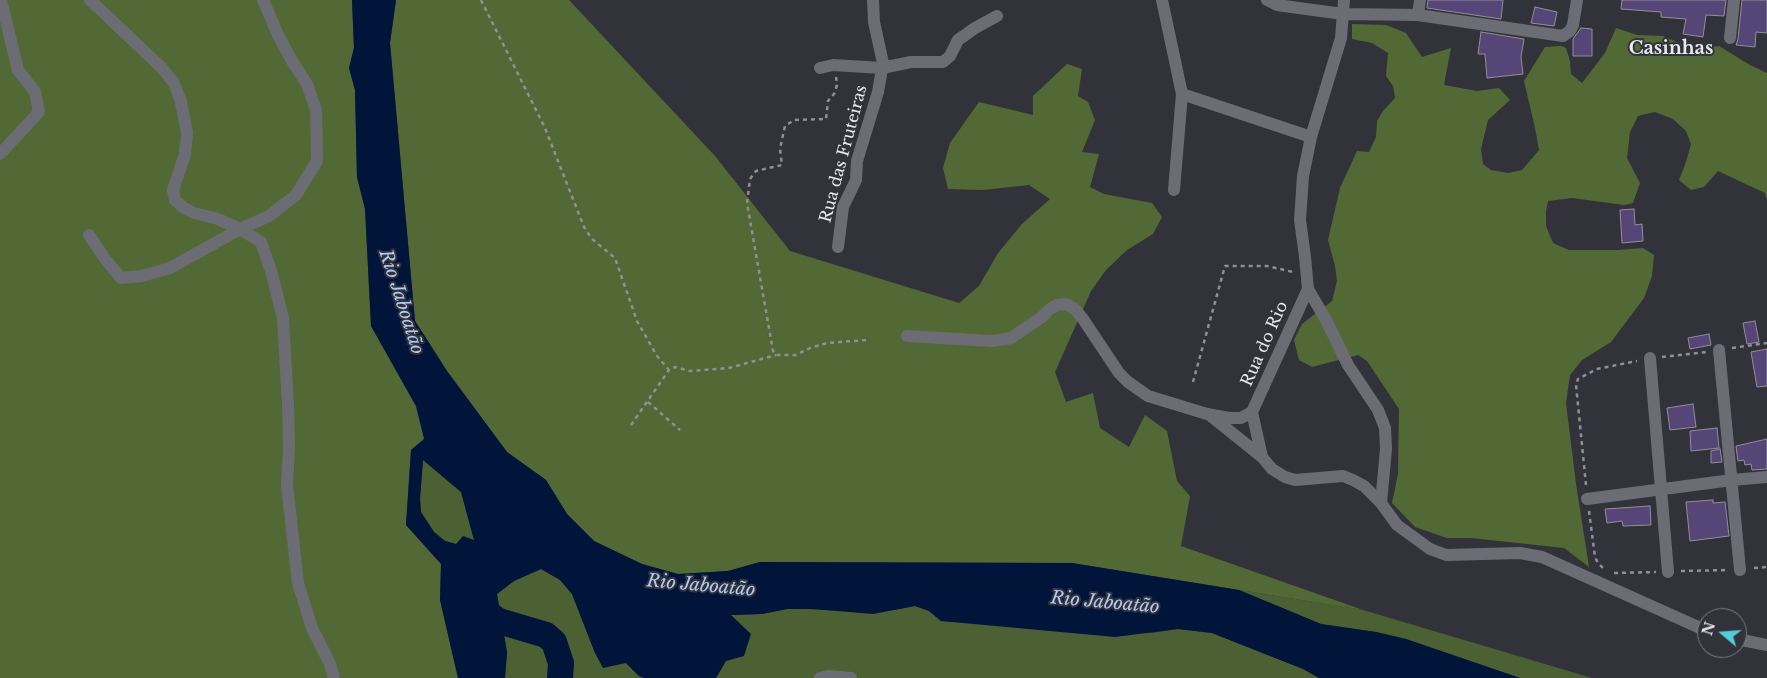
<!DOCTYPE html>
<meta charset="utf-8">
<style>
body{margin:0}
#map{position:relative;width:1767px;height:678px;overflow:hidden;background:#32333a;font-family:"Libre Baskerville",serif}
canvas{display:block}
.north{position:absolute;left:1697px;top:608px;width:50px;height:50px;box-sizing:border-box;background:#32333a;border:1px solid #7b7c82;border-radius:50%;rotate:288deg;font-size:14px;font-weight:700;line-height:20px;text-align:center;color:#e9eaee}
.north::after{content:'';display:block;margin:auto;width:18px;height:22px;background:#52ccd6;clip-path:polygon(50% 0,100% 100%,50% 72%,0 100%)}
</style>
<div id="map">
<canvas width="1767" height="678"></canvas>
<div class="north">N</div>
</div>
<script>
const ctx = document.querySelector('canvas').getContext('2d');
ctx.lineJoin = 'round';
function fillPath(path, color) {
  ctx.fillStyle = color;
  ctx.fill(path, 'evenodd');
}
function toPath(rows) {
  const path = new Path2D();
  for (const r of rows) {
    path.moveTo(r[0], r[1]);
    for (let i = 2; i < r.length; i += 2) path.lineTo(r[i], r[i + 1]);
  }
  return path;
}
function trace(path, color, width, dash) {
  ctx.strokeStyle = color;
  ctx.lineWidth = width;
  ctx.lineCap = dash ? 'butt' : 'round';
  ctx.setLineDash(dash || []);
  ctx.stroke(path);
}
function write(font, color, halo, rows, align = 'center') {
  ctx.font = font + ' "Libre Baskerville",serif';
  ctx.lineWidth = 4;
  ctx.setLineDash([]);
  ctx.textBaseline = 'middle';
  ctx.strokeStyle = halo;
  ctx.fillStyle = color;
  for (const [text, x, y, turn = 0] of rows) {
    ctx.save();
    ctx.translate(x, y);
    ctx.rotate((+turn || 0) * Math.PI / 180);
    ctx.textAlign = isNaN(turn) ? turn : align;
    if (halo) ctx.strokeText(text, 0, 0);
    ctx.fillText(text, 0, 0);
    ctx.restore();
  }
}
fillPath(toPath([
 [423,460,461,492,474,540,456,544,445,541,434,532,421,512,420,499],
 [541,569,560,580,572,594,595,653,626,663,639,676,644,678,505,678,507,652,497,594,514,581],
 [1239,590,1363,610,1592,678,1520,678,1406,639,1376,632,1321,624],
 [915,606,929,611,941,621,1152,633,1178,629,1212,633,1303,669,1319,678,716,678,726,661,730,615,762,614,787,609,895,610]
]), '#4c6133');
fillPath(toPath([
 [0,0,352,0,354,48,349,68,355,90,357,177,365,209,371,326,416,406,425,439,411,450,406,525,441,564,440,600,458,678,0,678],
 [396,0,569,0,715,156,790,251,959,303,979,286,998,253,1022,224,1050,199,1029,185,983,190,948,189,943,168,950,143,979,102,1033,115,1033,96,1067,64,1082,69,1078,96,1088,102,1095,120,1082,152,1099,154,1090,187,1104,194,1152,203,1162,217,1153,234,1127,250,1106,270,1091,291,1055,372,1066,402,1093,393,1100,428,1129,447,1145,415,1167,431,1177,481,1190,496,1181,546,1363,610,1072,563,760,562,728,571,678,574,642,564,594,541,567,514,546,480,507,452,447,371,415,321,390,43],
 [1352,24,1386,25,1406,33,1422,57,1451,48,1444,85,1477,91,1499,88,1510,100,1488,120,1481,149,1483,164,1491,170,1508,173,1522,170,1539,150,1535,128,1524,81,1545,47,1561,46,1566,48,1570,61,1571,74,1582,83,1605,53,1616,28,1637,35,1663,36,1695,50,1719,46,1750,65,1767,73,1767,200,1765,193,1718,171,1704,187,1691,190,1679,180,1686,162,1691,144,1686,131,1673,119,1655,112,1638,116,1630,132,1627,158,1640,183,1633,203,1624,205,1572,198,1548,201,1546,211,1546,226,1553,243,1569,250,1618,250,1643,248,1654,255,1652,276,1644,298,1611,342,1582,360,1570,375,1566,403,1576,484,1589,567,1564,548,1471,538,1447,538,1415,527,1392,503,1398,474,1399,409,1367,361,1358,355,1312,367,1299,360,1294,340,1302,324,1332,301,1337,281,1335,266,1328,240,1340,188,1357,151,1369,152,1376,137,1377,121,1383,111,1395,98,1393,86,1386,76,1388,53,1372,43,1352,39]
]), '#526936');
fillPath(toPath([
 [352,0,396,0,390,43,415,321,447,371,507,452,546,480,567,514,594,541,642,564,678,574,728,571,760,562,1072,563,1239,590,1321,624,1376,632,1406,639,1520,678,1319,678,1303,669,1212,633,1178,629,1115,637,941,621,929,611,915,606,873,614,812,609,787,609,762,614,731,615,751,634,744,656,726,661,716,678,644,678,639,676,626,663,603,668,595,653,572,594,560,580,541,569,514,581,497,594,507,652,505,678,458,678,440,600,441,564,406,525,411,450,424,439,416,406,371,326,365,209,357,177,355,90,349,68,354,48],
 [423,460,461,492,474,540,463,536,456,544,445,541,434,532,421,512,420,499]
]), '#01153b');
trace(toPath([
 [479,598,487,613,499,621,546,635,554,642,561,663,560,678]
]), '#01153b', 26);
const building = toPath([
 [1428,0,1503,0,1501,19,1427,8,1428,0],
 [1622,0,1726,0,1724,16,1706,15,1703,37,1683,34,1686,19,1661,17,1661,12,1621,9,1622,0],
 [1742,0,1767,0,1767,33,1756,32,1755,47,1736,45,1738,39,1742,0],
 [1535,7,1557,12,1554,26,1531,23,1535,7],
 [1581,28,1592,29,1592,56,1573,56,1573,39,1581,28],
 [1481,32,1524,39,1521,57,1523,74,1487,78,1485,54,1478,54,1481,32],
 [1634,209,1635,225,1642,224,1643,241,1622,243,1620,210,1634,209],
 [1755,321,1759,342,1747,344,1743,323,1755,321],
 [1709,334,1711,345,1690,349,1688,338,1709,334],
 [1767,349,1767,386,1757,387,1751,352,1767,349],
 [1693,404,1696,427,1670,430,1667,408,1693,404],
 [1717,428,1719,448,1691,451,1690,431,1717,428],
 [1767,439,1767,469,1752,470,1751,464,1745,465,1744,460,1738,461,1736,446,1767,439],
 [1720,449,1722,462,1711,463,1711,451,1720,449],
 [1713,500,1713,503,1725,502,1729,536,1690,541,1686,502,1713,500],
 [1650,506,1651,525,1623,526,1622,521,1607,523,1605,509,1650,506]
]);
fillPath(building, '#564677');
trace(building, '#918f97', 1);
trace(toPath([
 [481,0,545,128,584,227,592,239,615,258,637,321,657,356,669,370,675,367,690,371,729,368,776,355],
 [836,77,837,85,834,94,828,101,826,119,794,120,785,126,780,149,782,165,756,171,750,179,747,203,773,351,776,355,796,355,810,348,827,343,867,340],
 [1732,348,1767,343],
 [1662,357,1707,352],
 [1193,382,1225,266,1267,266,1293,272],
 [648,402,680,430],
 [631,425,669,370],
 [1586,485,1576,385,1578,379,1597,369,1637,361],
 [1589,511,1595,557,1598,563,1604,569],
 [1754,568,1767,567],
 [1681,571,1728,570],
 [1614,573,1656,572]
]), '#8f9096', 2.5, [4, 4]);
trace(toPath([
 [90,0,162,68,174,83,181,102,187,133,185,154,173,190,175,200,184,208,194,213,218,219,240,229,261,242,271,271,283,318,288,404,289,449,287,485,298,583,312,628,330,664,334,678],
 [1162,0,1182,94,1174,190],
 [1267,0,1277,5,1343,14,1418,15,1563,36,1570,31,1573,25,1577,0],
 [1344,0,1341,38,1311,137,1303,176,1300,220,1305,257,1308,289,1326,320,1348,365,1378,410,1385,428,1386,449,1381,503],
 [1418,15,1420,0],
 [1730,38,1734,0],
 [820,68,833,65,882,68,911,62,943,62,950,56,958,40,975,28,997,16],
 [1182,94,1311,137],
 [0,154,39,112,35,92,18,70,1,0],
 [89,235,106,260,121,278,142,276,170,268,240,229,269,216,296,195,317,161,316,110,307,84,292,61,278,35,263,0],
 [838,247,843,207,856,180,857,161,878,92,883,63,874,22,873,0],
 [1308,289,1252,412,1262,457,1272,469,1285,477,1295,480,1343,476,1353,480,1364,486,1381,503,1397,525,1430,549,1446,555,1520,553,1542,557,1707,631],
 [907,336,992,341,1011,338,1042,317,1050,309,1057,305,1066,304,1075,309,1083,319,1119,373,1128,382,1148,396,1207,414,1229,418,1241,418,1252,412],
 [1719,350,1740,570],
 [1650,358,1668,572],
 [1211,416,1262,457],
 [1587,499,1732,480,1767,477],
 [1737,639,1767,645],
 [820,678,828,676,851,678]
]), '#6c6d74', 12);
write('16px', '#e9eaee', '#32333a', [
 ["Rua das Fruteiras",844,154,-75],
 ["Rua do Rio",1265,344,-66]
]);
write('bold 18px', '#e9eaee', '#32333a', [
 ["Casinhas",1671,49]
]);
write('italic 18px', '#b2cbf6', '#32333a', [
 ["Rio Jaboatão",401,302,72],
 ["Rio Jaboatão",701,586,5],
 ["Rio Jaboatão",1105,603,5]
]);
</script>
